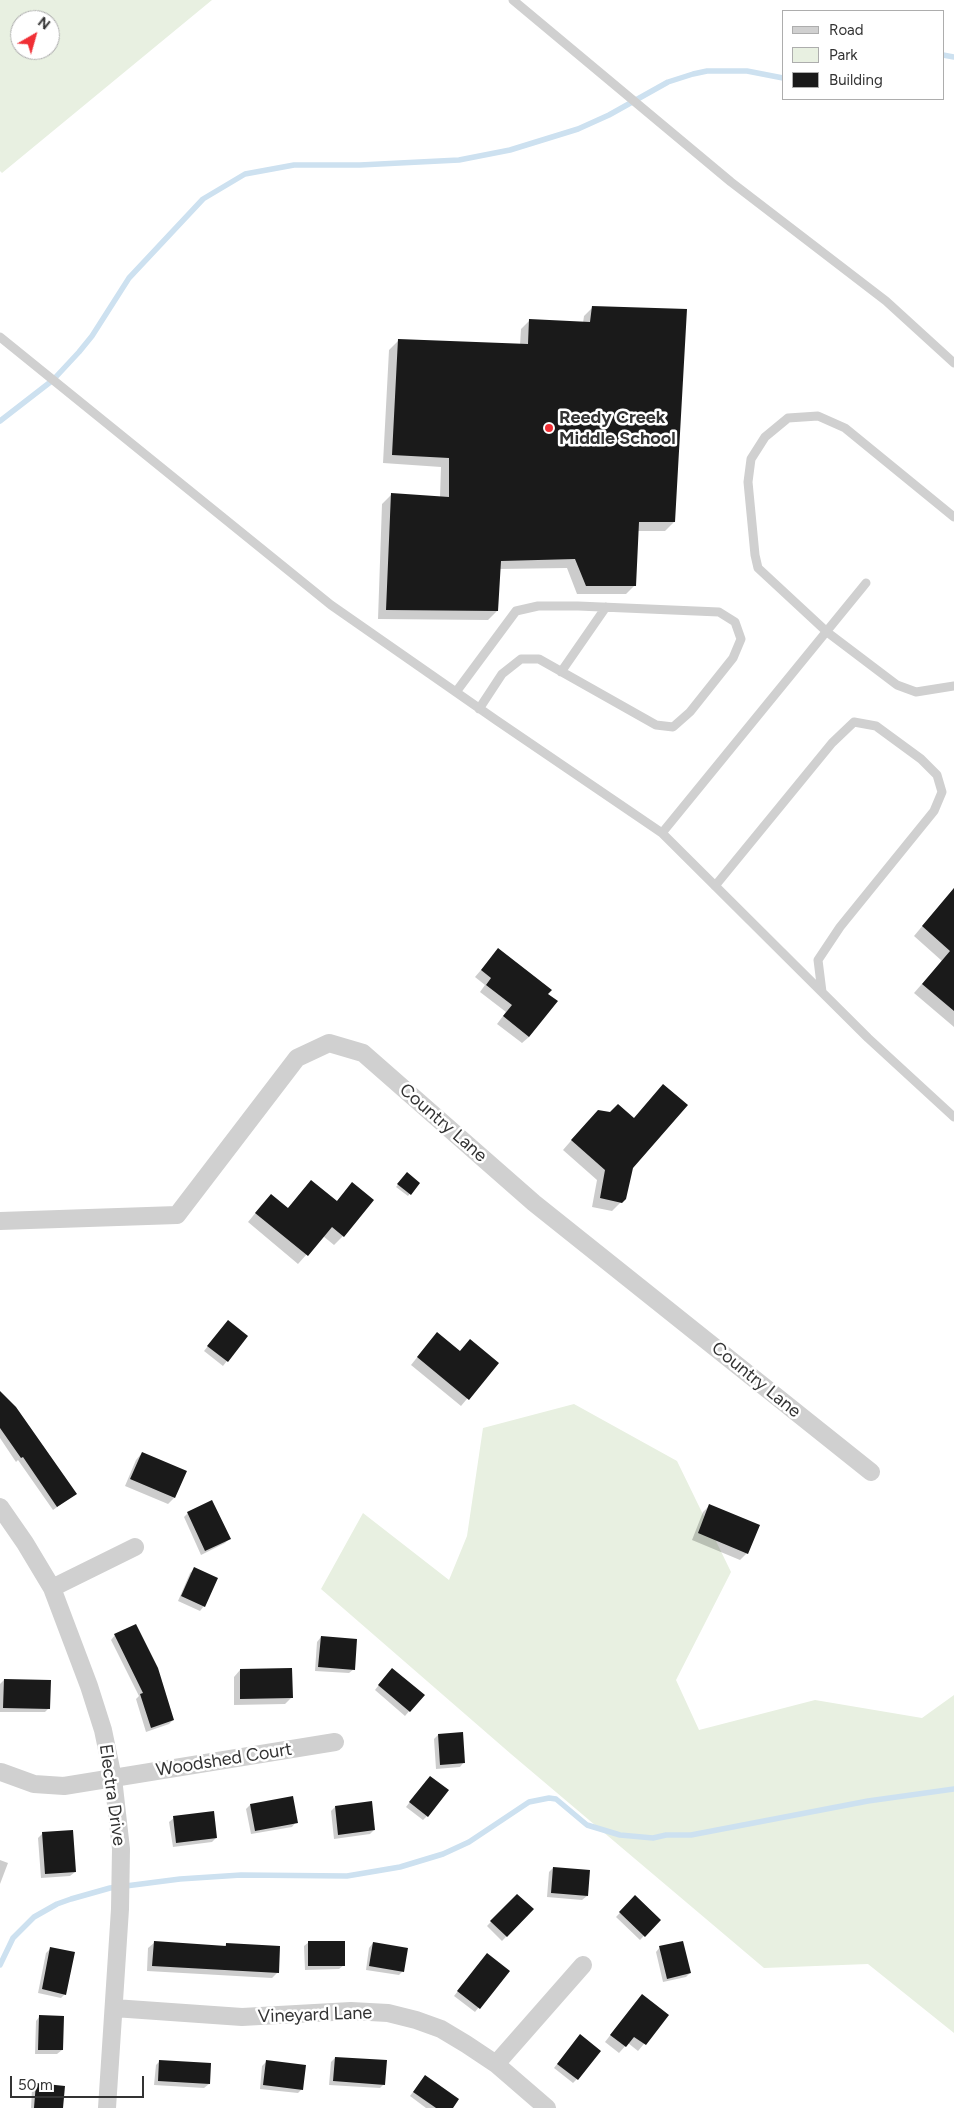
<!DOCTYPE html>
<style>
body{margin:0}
#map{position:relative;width:954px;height:2108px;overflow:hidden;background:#fff;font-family:Figtree,sans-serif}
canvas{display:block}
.legend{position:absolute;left:782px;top:10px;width:162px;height:90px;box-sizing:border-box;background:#fff;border:1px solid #adadad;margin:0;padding:6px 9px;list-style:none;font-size:15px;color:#333}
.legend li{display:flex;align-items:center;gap:10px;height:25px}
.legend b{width:25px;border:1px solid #adadad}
.north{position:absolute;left:10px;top:10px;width:50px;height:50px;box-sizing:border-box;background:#fff;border:1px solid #adadad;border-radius:50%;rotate:38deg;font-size:14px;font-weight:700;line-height:20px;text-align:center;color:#333}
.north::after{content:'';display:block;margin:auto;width:18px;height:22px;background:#f02f35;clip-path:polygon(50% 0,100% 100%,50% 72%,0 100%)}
.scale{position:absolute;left:10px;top:2076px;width:134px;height:22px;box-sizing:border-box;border:2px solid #333;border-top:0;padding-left:6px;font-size:15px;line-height:18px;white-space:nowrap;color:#333;-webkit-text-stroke:4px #fff;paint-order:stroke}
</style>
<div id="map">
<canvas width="954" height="2108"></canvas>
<ul class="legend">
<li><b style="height:6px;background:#d0d0d0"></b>Road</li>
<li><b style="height:14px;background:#e8f0e1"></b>Park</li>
<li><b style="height:14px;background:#1a1a1a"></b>Building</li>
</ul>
<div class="north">N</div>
<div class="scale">50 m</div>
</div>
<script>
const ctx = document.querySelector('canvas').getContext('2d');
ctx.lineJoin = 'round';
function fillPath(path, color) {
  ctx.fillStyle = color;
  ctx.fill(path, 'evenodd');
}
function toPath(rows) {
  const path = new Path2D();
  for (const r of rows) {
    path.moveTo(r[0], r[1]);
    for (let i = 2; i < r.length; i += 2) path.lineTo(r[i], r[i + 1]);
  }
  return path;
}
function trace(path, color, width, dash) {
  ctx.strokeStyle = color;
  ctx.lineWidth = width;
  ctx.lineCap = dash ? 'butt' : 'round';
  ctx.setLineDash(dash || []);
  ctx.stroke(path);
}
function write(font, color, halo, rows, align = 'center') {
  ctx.font = font + ' Figtree,sans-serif';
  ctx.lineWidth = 5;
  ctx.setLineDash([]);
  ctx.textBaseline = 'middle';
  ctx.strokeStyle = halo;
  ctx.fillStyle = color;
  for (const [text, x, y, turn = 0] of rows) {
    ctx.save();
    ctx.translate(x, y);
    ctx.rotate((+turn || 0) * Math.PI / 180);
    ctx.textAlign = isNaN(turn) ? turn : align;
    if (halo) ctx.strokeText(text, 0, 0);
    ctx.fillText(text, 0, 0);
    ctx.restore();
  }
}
fillPath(toPath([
 [0,0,212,0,2,173,0,171],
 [20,20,50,20,50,50,20,50],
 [574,1404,677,1461,731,1572,676,1680,699,1730,815,1700,922,1718,954,1695,954,2033,868,1964,764,1968,511,1754,321,1589,363,1513,449,1580,467,1536,483,1428]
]), '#e8f0e1');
fillPath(toPath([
 [593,307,674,522,665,531,637,531,635,585,626,594,577,594,567,568,499,569,497,611,488,620,378,619,382,504,391,495,440,497,441,467,383,463,389,350,398,341,520,345,521,329,530,320,583,323,584,316],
 [954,888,954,1027,914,993,942,961,914,936],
 [498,950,529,1037,522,1043,497,1024,506,1012,480,992,485,985,475,977],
 [589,1120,631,1168,625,1198,612,1211,592,1207,597,1180,563,1150],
 [405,1176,419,1183,408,1196,396,1187],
 [311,1181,336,1202,353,1183,343,1236,334,1245,323,1236,298,1264,248,1222,262,1205,287,1209],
 [224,1326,246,1336,223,1366,204,1351],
 [431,1340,459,1352,470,1340,497,1363,461,1406,411,1365],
 [0,1393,75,1494,53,1510,18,1460,16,1462,0,1438],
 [142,1453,174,1498,168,1504,125,1486,136,1460],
 [709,1506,747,1553,740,1560,692,1540,703,1512],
 [188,1513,229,1539,225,1543,201,1555,184,1517],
 [194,1569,204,1606,200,1611,178,1601,190,1573],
 [115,1635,173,1720,169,1724,146,1732,136,1699,139,1696,111,1640],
 [321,1637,354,1669,349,1673,315,1671,317,1642],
 [240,1670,292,1697,285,1704,234,1705,234,1677],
 [388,1673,423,1695,405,1716,375,1690],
 [4,1680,49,1708,45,1712,0,1712,0,1684],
 [438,1735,464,1762,460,1767,436,1769,434,1739],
 [426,1781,427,1816,423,1820,406,1807],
 [250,1805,296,1822,292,1827,251,1834,246,1809],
 [335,1807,374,1830,370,1834,334,1839,331,1811],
 [174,1818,216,1838,212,1842,173,1847,169,1822],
 [72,1831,75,1872,70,1876,41,1878,38,1838,42,1834],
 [0,1860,8,1863,0,1884],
 [553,1868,587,1896,582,1900,547,1897,549,1872],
 [517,1895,532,1910,502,1941,487,1926],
 [635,1897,659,1920,640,1940,616,1917],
 [309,1942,344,1965,339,1969,305,1970,304,1946],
 [154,1943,224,1947,226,1944,278,1972,272,1978,147,1971,148,1948],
 [373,1943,403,1971,399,1975,366,1970,369,1948],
 [660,1947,690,1973,686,1977,663,1982,656,1952],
 [51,1948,65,1994,61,1998,38,1993,46,1953],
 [483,1959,508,1971,475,2012,454,1996],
 [636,2002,668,2015,638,2051,628,2043,619,2053,605,2042],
 [40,2016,62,2050,57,2054,35,2054,36,2021],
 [576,2040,577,2079,573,2083,554,2068],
 [335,2058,384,2084,380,2088,329,2085,331,2062],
 [160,2061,209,2084,204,2088,154,2085,156,2065],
 [267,2061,302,2089,298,2093,260,2089,262,2066],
 [425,2076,451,2108,426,2108,410,2096],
 [36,2085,62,2108,31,2108,32,2089]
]), '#0003');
trace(toPath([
 [943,55,954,57],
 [0,421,53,380,79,352,92,336,129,278,203,199,245,174,294,165,360,165,459,160,510,150,578,129,609,115,668,82,693,74,707,71,747,71,783,78],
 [0,1965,13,1938,34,1917,57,1904,71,1899,110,1888,180,1879,241,1875,347,1876,400,1867,443,1854,469,1842,529,1802,549,1798,556,1799,587,1825,620,1835,653,1838,666,1835,691,1835,868,1801,954,1789]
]), '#cde1f0', 5.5);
fillPath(toPath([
 [592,306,687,309,675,522,639,522,636,586,586,586,575,559,501,561,498,611,386,610,391,493,449,497,449,458,392,455,398,339,528,344,529,319,590,322],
 [954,888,954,1011,922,984,950,951,922,926],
 [498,948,552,990,548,994,558,1001,529,1037,503,1016,512,1005,486,985,491,978,481,970],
 [663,1084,688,1105,633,1168,626,1199,622,1203,600,1198,605,1170,571,1140,598,1110,610,1112,618,1104,634,1118],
 [407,1172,420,1183,411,1195,397,1184],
 [311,1180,337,1201,352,1182,374,1200,344,1237,332,1227,308,1256,255,1213,271,1194,288,1208],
 [228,1320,248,1336,228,1362,207,1346],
 [437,1332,460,1351,470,1339,499,1363,469,1400,417,1357],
 [0,1391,16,1407,77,1494,57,1507,23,1457,21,1458,0,1428],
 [142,1452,187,1471,175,1498,130,1479],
 [212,1500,231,1539,205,1551,187,1512],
 [709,1504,760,1525,748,1554,698,1533],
 [194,1567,218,1578,205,1607,181,1596],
 [136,1624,158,1668,174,1720,151,1728,140,1694,143,1693,114,1634],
 [321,1636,357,1639,355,1670,318,1667],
 [292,1668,293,1698,240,1699,240,1669],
 [392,1668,425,1695,410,1712,378,1685],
 [4,1679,51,1680,50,1709,3,1708],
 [463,1732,465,1763,440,1765,438,1734],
 [430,1776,449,1790,428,1817,409,1802],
 [293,1796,298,1823,255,1831,250,1804],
 [372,1801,375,1830,338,1835,335,1806],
 [214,1811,217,1838,176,1843,173,1816],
 [73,1830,76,1872,45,1874,42,1832],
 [553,1867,590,1870,588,1896,551,1893],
 [517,1894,534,1909,507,1937,490,1921],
 [635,1895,661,1920,645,1937,619,1912],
 [154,1941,226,1946,226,1943,280,1946,279,1973,152,1966],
 [308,1941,345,1941,345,1966,308,1966],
 [683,1941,691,1973,667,1979,659,1946],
 [373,1942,408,1948,404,1972,369,1966],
 [50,1947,75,1952,66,1995,42,1989],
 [487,1953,510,1971,480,2009,457,1991],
 [642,1994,669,2015,646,2045,634,2037,626,2047,610,2035],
 [39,2015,64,2016,63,2050,38,2050],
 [580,2034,601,2051,578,2080,557,2064],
 [335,2057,387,2060,385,2085,333,2081],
 [159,2060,211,2063,210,2084,158,2081],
 [266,2060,306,2065,303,2090,263,2085],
 [425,2075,459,2099,453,2108,436,2108,413,2092],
 [36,2083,65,2086,63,2108,34,2108]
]), '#1a1a1a');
trace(toPath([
 [513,0,731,182,886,301,954,363],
 [0,337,331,605,496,720,662,833,868,1038,954,1117],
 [954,517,845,428,818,416,788,418,765,437,751,459,748,482,755,555,758,568,827,632,897,685,916,692,954,686],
 [561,672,606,607],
 [456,692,516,611,538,606,578,606,719,612,735,622,741,639,733,658,690,712,673,727,656,725,539,659,521,659,502,674,479,709],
 [662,833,866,583],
 [715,886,832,743,854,722,876,726,921,759,937,775,942,792,934,811,840,927,818,960,822,992]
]), '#d0d0d0', 9);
trace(toPath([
 [0,1221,177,1215,297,1058,329,1043,363,1053,534,1203,871,1472],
 [0,1507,25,1543,52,1588,89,1686,103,1730,113,1778,121,1849,120,1909,107,2108],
 [52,1588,135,1547],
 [1,1772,34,1784,64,1786,335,1742],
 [114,2008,242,2017,351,2011,388,2013,416,2020,441,2029,466,2044,496,2064,547,2108],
 [496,2064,583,1965]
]), '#d0d0d0', 18);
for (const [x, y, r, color] of [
 [549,428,5,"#f02f35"]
]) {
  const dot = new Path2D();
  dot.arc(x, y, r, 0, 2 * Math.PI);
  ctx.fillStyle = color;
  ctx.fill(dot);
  trace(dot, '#fff', 2);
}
write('bold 18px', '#333', '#fff', [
 ["Reedy Creek",559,418],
 ["Middle School",559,439]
], 'left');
write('18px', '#333', '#fff', [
 ["Country Lane",443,1123,41],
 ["Country Lane",756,1380,39],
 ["Woodshed Court",224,1760,-9],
 ["Electra Drive",112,1795,82],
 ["Vineyard Lane",315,2015,-2]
]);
</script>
